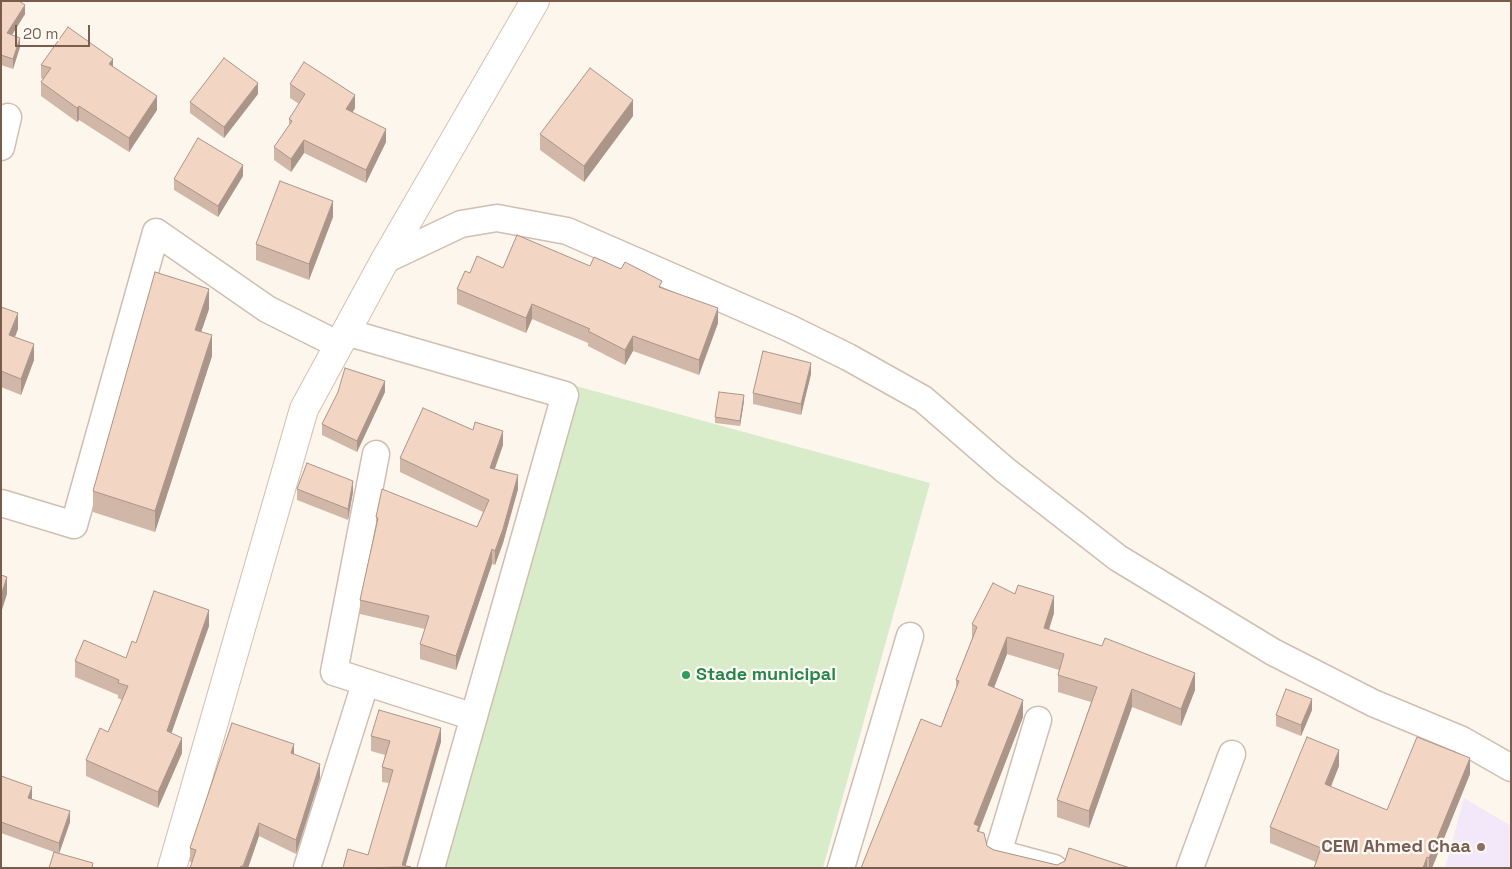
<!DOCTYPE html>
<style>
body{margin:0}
#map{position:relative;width:1512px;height:869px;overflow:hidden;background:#fdf6ec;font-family:"Space Grotesk",sans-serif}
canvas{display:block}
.frame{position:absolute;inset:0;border:2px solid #7a5c4d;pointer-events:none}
.scale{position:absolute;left:15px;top:25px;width:75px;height:22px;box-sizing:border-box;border:2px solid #7a5c4d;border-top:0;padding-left:6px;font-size:15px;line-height:18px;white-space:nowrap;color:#7a5c4d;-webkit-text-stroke:4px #fffaf3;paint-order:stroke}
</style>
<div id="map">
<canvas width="1512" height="869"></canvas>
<div class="frame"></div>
<div class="scale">20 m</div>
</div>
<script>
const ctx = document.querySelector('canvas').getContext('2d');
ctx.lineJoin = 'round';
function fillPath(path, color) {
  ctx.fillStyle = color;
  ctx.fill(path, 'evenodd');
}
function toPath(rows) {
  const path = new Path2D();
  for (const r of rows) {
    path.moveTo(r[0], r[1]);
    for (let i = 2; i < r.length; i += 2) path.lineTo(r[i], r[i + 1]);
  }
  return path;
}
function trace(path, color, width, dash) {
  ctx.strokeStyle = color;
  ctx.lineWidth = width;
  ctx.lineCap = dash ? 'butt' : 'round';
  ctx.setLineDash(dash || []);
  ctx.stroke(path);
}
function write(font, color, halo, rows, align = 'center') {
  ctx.font = font + ' "Space Grotesk",sans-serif';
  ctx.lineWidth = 4.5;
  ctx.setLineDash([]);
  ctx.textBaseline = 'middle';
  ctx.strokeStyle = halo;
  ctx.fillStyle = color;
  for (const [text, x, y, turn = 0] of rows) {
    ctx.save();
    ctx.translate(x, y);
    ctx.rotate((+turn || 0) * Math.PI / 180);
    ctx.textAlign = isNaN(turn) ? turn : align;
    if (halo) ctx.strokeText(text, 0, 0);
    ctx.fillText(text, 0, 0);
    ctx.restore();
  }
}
fillPath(toPath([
 [1464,798,1511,826,1511,868,1445,868]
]), '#f3e8fa');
fillPath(toPath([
 [576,386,930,483,823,868,442,868]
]), '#d8ecc9');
const minor = toPath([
 [1,147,8,117],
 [385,260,461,224,497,218,567,231,789,328,848,357,923,399,1005,470,1118,558,1273,652,1373,703,1462,740,1511,768],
 [346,332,565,395,431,868],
 [376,454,334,672,474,717],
 [1,503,74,525,156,232,267,309,339,345],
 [1038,720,998,853,1054,868],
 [307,868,365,684],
 [841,868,910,636],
 [1190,868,1232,754]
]);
const secondary = toPath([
 [172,868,304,409,385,260,535,1]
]);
trace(minor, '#d1beb0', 29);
trace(secondary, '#d6c0b0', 30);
trace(minor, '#fff', 26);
trace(secondary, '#fff', 28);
fillPath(toPath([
 [1,1,25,14,12,35,20,47,13,69,1,65],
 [41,65,113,67,157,110,129,152,79,120,77,122,41,96,41,82,43,79,41,78],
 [290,84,355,108,353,112,386,142,366,183,304,153,291,172,274,160,274,147,289,126,289,119,299,104,290,98],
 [258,94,224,138,190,113,190,102],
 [633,116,584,182,540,150,540,134],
 [243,176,218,217,174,190,174,179],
 [333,217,309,280,256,260,256,244],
 [590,266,662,288,718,323,699,375,633,351,625,365,588,346,588,343,532,319,526,333,457,304,457,289,470,273,503,268],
 [1,307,18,329,15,337,34,360,21,395,1,387],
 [209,309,201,332,212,356,155,532,93,512,93,491],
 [811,374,801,415,753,404,753,393],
 [385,392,357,452,322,435,322,424],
 [744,401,740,426,715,423,715,417],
 [503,445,495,469,518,489,503,543,495,565,492,564,456,670,420,659,420,644,425,629,360,614,360,600,376,526,376,517,477,527,483,512,400,472,400,458],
 [297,489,353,492,348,520,297,500],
 [1054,613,1049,629,1195,690,1181,726,1132,707,1089,828,1057,817,1057,800,1091,702,1058,692,1058,675,1059,670,1007,654,994,688,1023,717,979,831,987,846,994,850,1057,865,861,868,941,727,956,690,956,680,972,639,972,624],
 [209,626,171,733,182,753,158,808,86,776,86,760,108,732,122,700,118,698,118,695,75,677,75,661,126,658,136,643],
 [1312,710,1301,736,1276,726,1276,715],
 [371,736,441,742,389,783,382,782,382,767,385,755,371,751],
 [294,755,320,778,296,854,259,836,248,868,190,868,192,862,190,862,190,848],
 [1339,766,1331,787,1387,810,1470,774,1432,868,1314,868,1316,862,1270,843,1270,827],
 [1,776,32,798,32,799,70,822,59,853,93,868,54,852,1,833]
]), '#d1b7a8');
fillPath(toPath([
 [25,5,25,14,7,43,7,33],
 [20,38,20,47,13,69,13,59],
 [113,59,113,73,109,64],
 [258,83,258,94,224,138,224,127],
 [355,95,355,108,346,122,346,109],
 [157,96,157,110,129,152,129,138],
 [633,100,633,116,584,182,584,166],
 [79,106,79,120,77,122,77,108],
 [386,129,386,142,366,183,366,170],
 [304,140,304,153,291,172,291,159],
 [243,165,243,176,218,217,218,206],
 [333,201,333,217,309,280,309,264],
 [209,289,209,309,195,350,195,330],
 [532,304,532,319,526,333,526,318],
 [718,308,718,323,699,375,699,360],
 [18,313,18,329,9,351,9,335],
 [212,335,212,356,155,532,155,511],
 [633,336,633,351,625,365,625,350],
 [34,344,34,360,21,395,21,379],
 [811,363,811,374,801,415,801,404],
 [385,381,385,392,357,452,357,441],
 [744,395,744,401,740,426,740,421],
 [503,431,503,445,490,482,490,468],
 [518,475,518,489,503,543,495,565,495,551],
 [353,481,353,492,348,520,348,509],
 [492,549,492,564,456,670,456,656],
 [7,577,7,594,1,613,1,595],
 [1054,596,1054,613,1044,645,1044,628],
 [209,610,209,626,167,746,167,731],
 [1007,637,1007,654,988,703,988,685],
 [1195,673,1195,690,1181,726,1181,709],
 [1132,689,1132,707,1089,828,1089,811],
 [1312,699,1312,710,1301,736,1301,725],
 [1023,700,1023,717,979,830,979,843,974,824],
 [441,728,441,742,405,868,402,865],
 [182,738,182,753,158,808,158,792],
 [294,744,294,758,291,753],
 [1339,750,1339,766,1325,800,1325,784],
 [1470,758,1470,774,1432,868,1429,868,1429,858],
 [320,764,320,778,296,854,296,840],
 [32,787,32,798,28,809,28,798],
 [70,811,70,822,59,854,59,843],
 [259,823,259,836,248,868,243,868],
 [1427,857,1427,868,1423,868]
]), '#aa9588');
const building = toPath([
 [1,1,19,1,25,5,7,33,20,38,13,59,1,55,1,1],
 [68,27,113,59,109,64,157,96,129,138,79,106,77,108,41,82,51,68,41,65,68,27],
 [224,58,258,83,224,127,190,102,224,58],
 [304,62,355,95,346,109,386,129,366,170,304,140,291,159,274,147,292,121,289,119,305,94,290,84,304,62],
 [590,68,633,100,584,166,540,134,590,68],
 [198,138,243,165,218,206,174,179,198,138],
 [280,181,333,201,309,264,256,244,280,181],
 [517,235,590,266,594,257,621,269,625,262,662,281,659,287,718,308,699,360,633,336,625,350,588,331,590,329,532,304,526,318,457,289,465,271,470,273,477,256,503,268,517,235],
 [155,272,209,289,195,330,212,335,155,511,93,491,155,272],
 [1,307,18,313,9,335,34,344,21,379,1,371,1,307],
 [763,351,811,363,801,404,753,393,763,351],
 [345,368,385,381,357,441,322,424,338,392,345,368],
 [719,392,744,395,740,421,715,417,719,392],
 [423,408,473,430,475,422,503,431,490,468,518,475,503,529,495,551,492,549,456,656,420,644,429,616,360,600,378,518,376,517,382,489,477,527,489,500,400,458,423,408],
 [307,463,353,481,348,509,297,489,307,463],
 [1,575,7,577,1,595,1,575],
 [993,583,1015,594,1018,585,1054,596,1044,628,1102,646,1105,638,1195,673,1181,709,1132,689,1089,811,1057,800,1097,687,1058,675,1064,654,1007,637,988,685,1023,700,974,824,979,826,977,831,984,833,987,846,994,850,1057,865,1065,861,1069,848,1130,868,861,868,921,719,941,727,959,681,956,680,977,627,972,624,993,583],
 [154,591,209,610,167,731,182,738,158,792,86,760,100,728,108,732,128,686,118,683,119,680,75,661,84,640,126,658,132,641,136,643,154,591],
 [1286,689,1312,699,1301,725,1276,715,1286,689],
 [379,710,441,728,402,865,411,867,343,868,348,849,368,855,393,770,382,767,390,741,371,736,379,710],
 [232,723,294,744,291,753,320,764,296,840,259,823,243,866,241,866,240,868,190,868,196,850,190,848,232,723],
 [1307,737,1339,750,1325,784,1387,810,1417,737,1470,758,1429,858,1427,857,1423,868,1314,868,1321,848,1270,827,1307,737],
 [1,776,32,787,28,798,70,811,59,843,1,822,1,776],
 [54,852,93,863,92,868,49,868,54,852]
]);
fillPath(building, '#f3d5c3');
trace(building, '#aa9588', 1);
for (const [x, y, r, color] of [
 [686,675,5,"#2e9e5b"],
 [1481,847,5,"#8d6e63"]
]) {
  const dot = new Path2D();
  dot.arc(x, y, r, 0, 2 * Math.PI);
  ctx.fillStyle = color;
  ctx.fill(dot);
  trace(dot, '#fffaf3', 2);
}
write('bold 18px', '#27864d', '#fffaf3', [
 ["Stade municipal",696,675]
], 'left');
write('bold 18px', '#785e54', '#fffaf3', [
 ["CEM Ahmed Chaa",1471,847]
], 'right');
</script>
